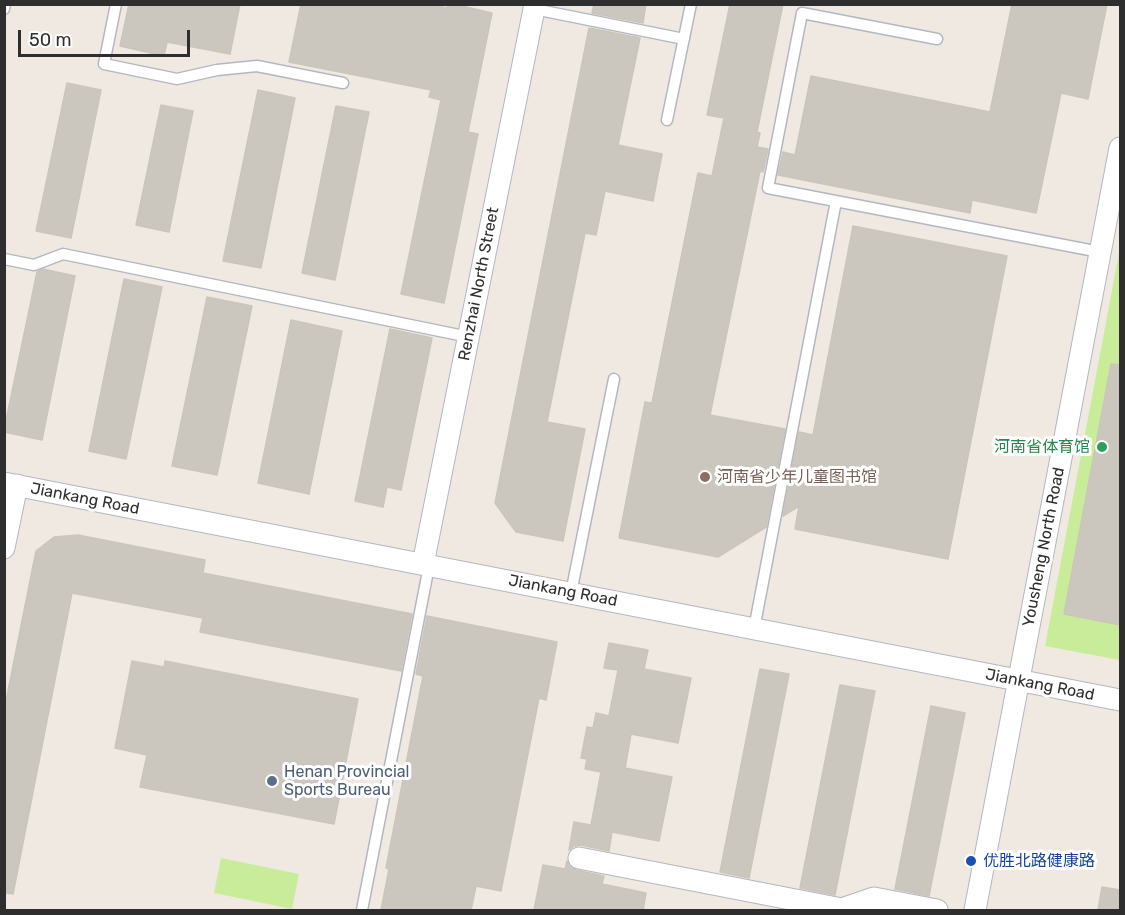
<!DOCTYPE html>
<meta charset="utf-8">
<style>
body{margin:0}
#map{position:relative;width:1125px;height:915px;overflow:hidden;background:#efe9e1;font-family:Rubik,sans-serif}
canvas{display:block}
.frame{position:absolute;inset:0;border:6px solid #2e2e2e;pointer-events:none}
.scale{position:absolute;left:18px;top:30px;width:172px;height:27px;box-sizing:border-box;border:3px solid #2e2e2e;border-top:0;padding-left:8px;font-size:18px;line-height:21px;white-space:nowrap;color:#2e2e2e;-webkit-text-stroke:4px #fff;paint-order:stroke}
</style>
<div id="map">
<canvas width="1125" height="915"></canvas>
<div class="frame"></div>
<div class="scale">50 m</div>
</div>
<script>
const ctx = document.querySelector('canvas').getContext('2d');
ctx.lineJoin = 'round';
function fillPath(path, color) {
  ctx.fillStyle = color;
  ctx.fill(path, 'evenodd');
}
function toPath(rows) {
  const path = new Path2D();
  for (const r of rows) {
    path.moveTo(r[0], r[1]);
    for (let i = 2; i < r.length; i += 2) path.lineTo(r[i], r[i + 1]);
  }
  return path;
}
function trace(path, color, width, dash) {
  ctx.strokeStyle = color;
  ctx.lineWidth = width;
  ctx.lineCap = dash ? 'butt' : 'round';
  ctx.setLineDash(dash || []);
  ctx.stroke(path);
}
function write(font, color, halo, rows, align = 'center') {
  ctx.font = font + ' Rubik,"Noto Sans SC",sans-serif';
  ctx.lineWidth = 6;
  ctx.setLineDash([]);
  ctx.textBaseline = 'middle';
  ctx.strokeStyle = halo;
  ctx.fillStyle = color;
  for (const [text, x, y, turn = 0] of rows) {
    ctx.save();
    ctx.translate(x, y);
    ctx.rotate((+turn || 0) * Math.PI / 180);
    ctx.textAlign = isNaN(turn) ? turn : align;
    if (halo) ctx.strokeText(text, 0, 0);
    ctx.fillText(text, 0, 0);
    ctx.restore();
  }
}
fillPath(toPath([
 [1120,248,1120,660,1045,646],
 [221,858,299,874,292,909,214,893]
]), '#c9ec9a');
const building = toPath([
 [129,4,240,4,230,54,167,42,164,56,120,46,129,4],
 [301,4,429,4,447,8,448,4,453,4,492,13,468,132,478,134,444,303,401,294,441,100,429,97,431,90,289,62,301,4],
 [594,4,646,4,643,23,592,13,594,4],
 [730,4,783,4,757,132,760,133,757,147,768,149,763,172,760,171,710,415,785,429,766,527,718,557,619,538,645,402,652,403,698,173,712,176,724,118,707,115,730,4],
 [1012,4,1107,4,1088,99,1061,93,1036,213,972,200,970,213,778,175,783,152,795,155,811,76,990,112,1012,4],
 [589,28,640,38,618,145,662,154,653,201,605,191,596,235,585,233,547,422,585,429,563,541,516,532,495,503,589,28],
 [67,83,101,90,71,238,36,231,67,83],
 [258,90,295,98,261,268,223,261,258,90],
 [161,105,193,111,169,232,136,225,161,105],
 [336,106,369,112,335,280,302,273,336,106],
 [853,226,1007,256,948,559,795,529,799,506,783,516,799,432,813,435,853,226],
 [43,269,75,276,42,440,4,432,4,430,37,272,43,269],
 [124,279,162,287,126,459,89,451,124,279],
 [207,297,252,306,217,475,172,466,207,297],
 [291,320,342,331,309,494,258,483,291,320],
 [390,329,432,338,401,490,387,487,383,507,355,501,390,329],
 [1111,364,1120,365,1120,625,1064,614,1111,364],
 [78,535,205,560,203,573,412,614,401,671,200,632,203,618,72,593,13,894,4,893,4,711,36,551,54,537,78,535],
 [427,616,557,642,546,700,539,698,501,891,476,886,471,910,381,910,389,869,386,868,423,676,416,674,427,616],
 [609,643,648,650,644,669,691,678,678,743,631,734,625,768,672,777,659,841,612,832,609,851,581,845,574,846,569,850,574,822,591,825,601,772,585,769,587,759,581,758,587,727,593,728,596,713,609,716,618,670,604,668,609,643],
 [132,661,164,667,165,661,358,699,334,824,140,787,147,755,115,748,132,661],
 [760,669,789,674,749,878,720,872,760,669],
 [840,685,875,691,835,895,800,888,840,685],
 [931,706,965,713,929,896,895,889,931,706],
 [567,861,570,867,576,870,604,876,602,884,646,893,643,910,534,910,543,865,565,869,567,861],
 [1102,887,1120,890,1120,910,1098,910,1102,887]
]);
fillPath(building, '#cbc7bf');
trace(building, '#cbc5ba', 1.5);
const lane = toPath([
 [116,4,104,64,177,79,217,70,257,66,343,83],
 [4,9,5,4],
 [534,9,684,39],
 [937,39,802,13,768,188,1100,252],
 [667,120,691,4],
 [4,259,34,265,63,254,469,337],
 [571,593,614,379],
 [754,629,836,201],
 [362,910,429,566]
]);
const street = toPath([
 [4,483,1120,700],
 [4,548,17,485],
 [423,564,535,4],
 [579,858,842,909,874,898,937,910],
 [975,910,1120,148]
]);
trace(lane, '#b4b7c1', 13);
trace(street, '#b4b7c1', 23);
trace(lane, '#fff', 10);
trace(street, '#fff', 21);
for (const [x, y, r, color] of [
 [1102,447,6,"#2e9e5b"],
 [705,477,6,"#8d6e63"],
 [272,781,6,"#5c6f8a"],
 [971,861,6,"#1a4fb4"]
]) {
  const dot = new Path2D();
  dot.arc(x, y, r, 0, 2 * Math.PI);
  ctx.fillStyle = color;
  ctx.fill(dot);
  trace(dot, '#fff', 2);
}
write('16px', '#2e2e2e', '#fff', [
 ["Renzhai North Street",479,284,-79],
 ["Jiankang Road",85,499,11],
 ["Yousheng North Road",1044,547,-79],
 ["Jiankang Road",563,591,11],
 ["Jiankang Road",1040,685,11]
]);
write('16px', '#27864d', '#fff', [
 ["河南省体育馆",1090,447]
], 'right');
write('16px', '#785e54', '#fff', [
 ["河南省少年儿童图书馆",717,477]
], 'left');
write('16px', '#4e5e75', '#fff', [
 ["Henan Provincial",284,772],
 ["Sports Bureau",284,790]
], 'left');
write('16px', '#164399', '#fff', [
 ["优胜北路健康路",983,861]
], 'left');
</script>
